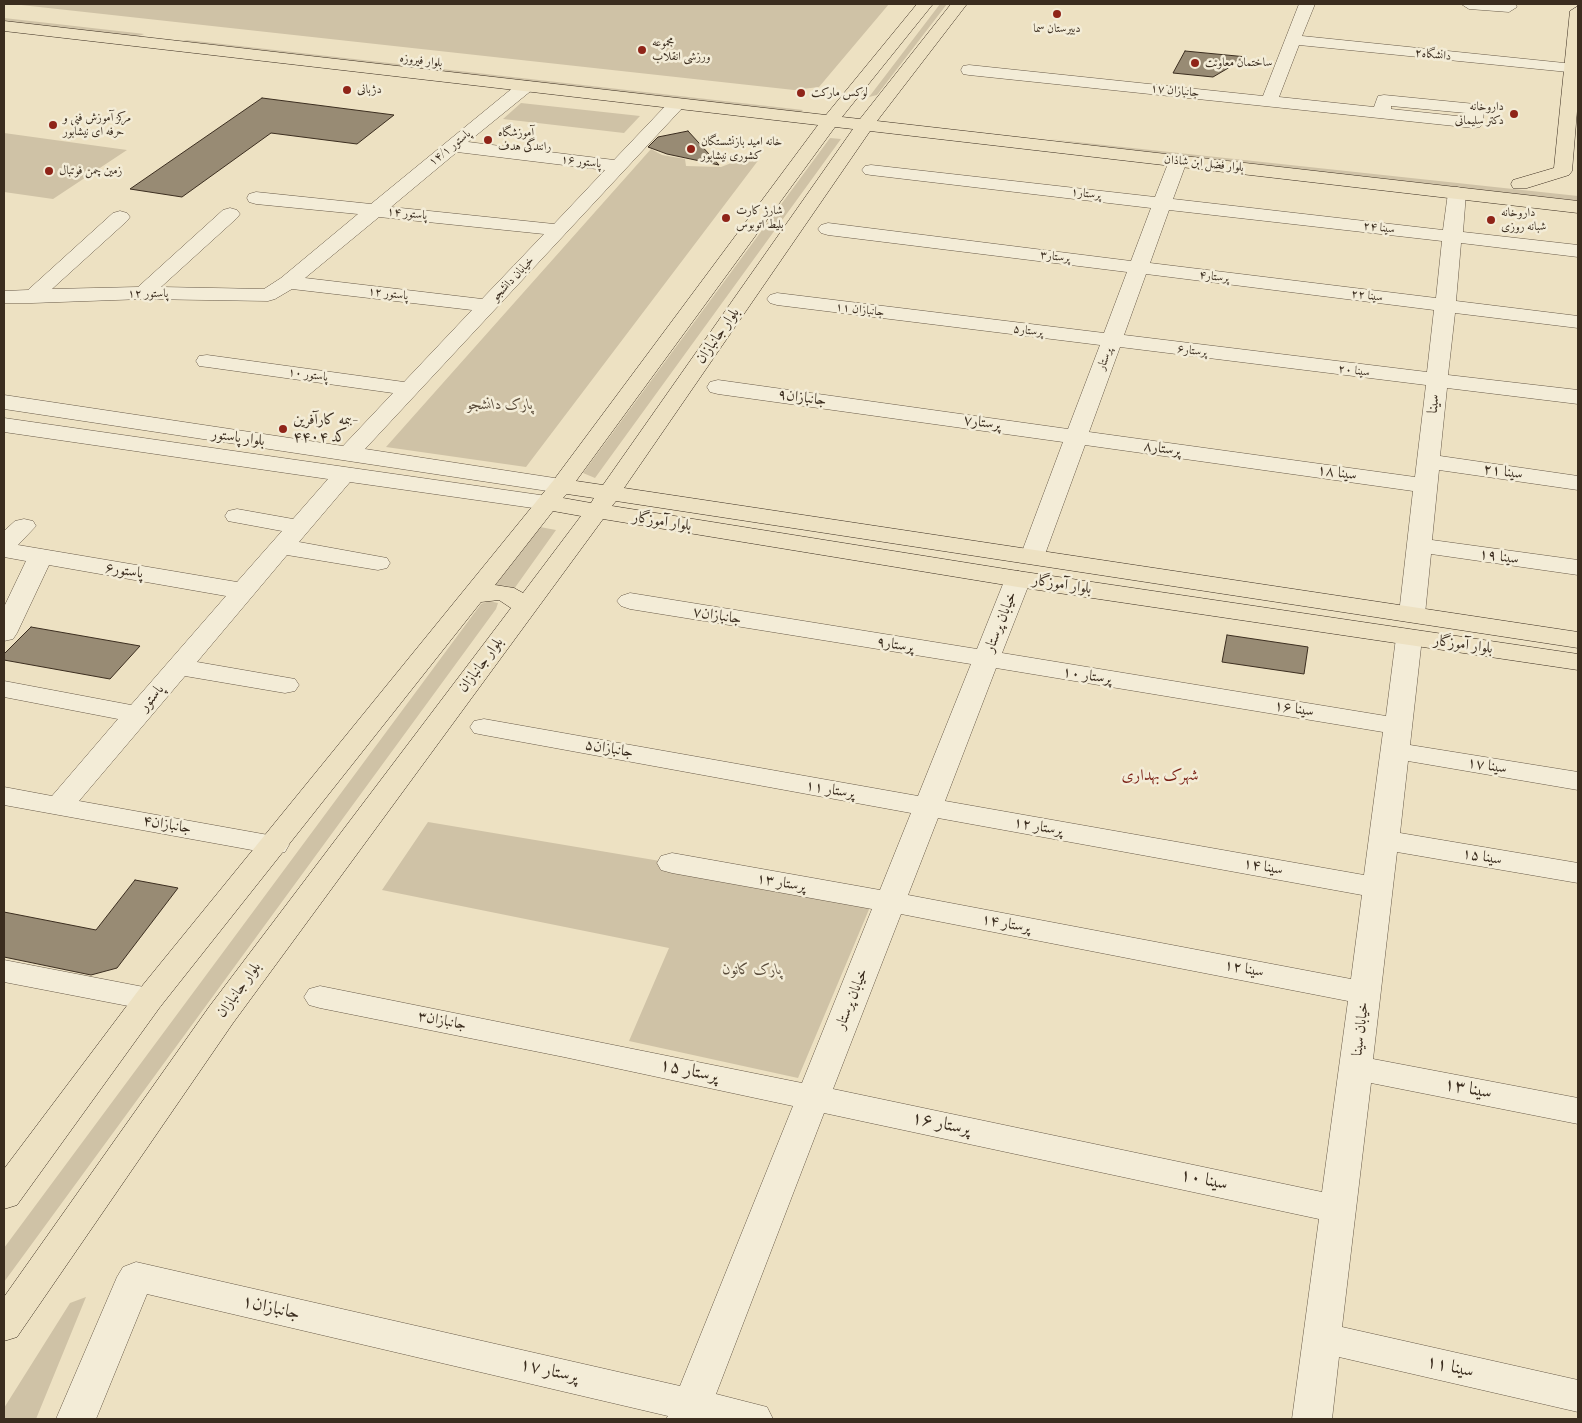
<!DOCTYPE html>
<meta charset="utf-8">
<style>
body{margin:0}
#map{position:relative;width:1582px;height:1423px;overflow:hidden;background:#ede1c2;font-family:"IM FELL French Canon",serif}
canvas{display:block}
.frame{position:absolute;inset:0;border:5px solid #3b2d1f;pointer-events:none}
</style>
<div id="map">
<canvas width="1582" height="1423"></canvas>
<div class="frame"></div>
</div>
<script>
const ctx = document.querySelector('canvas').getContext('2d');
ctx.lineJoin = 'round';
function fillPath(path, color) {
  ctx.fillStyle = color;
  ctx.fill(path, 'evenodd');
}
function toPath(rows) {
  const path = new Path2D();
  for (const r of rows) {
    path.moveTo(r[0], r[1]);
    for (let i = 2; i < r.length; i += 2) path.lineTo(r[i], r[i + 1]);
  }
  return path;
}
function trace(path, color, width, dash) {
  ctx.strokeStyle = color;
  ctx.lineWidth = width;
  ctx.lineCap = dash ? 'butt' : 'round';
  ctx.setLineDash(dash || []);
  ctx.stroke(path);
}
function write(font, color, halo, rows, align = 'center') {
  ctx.font = font + ' "IM FELL French Canon",Amiri,serif';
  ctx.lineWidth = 5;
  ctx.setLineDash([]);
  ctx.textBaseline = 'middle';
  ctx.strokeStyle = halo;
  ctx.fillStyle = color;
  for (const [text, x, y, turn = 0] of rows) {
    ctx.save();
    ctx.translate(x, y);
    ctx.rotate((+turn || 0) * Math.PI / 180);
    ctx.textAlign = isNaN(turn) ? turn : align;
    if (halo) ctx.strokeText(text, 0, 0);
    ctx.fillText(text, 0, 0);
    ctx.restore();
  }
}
fillPath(toPath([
 [12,4,889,4,819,87,794,90],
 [940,4,947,4,877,95,869,97],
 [4,18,136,33,144,34,137,37,4,22],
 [187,40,803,110,800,113,181,41],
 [521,103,640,116,624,133,503,119],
 [4,133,127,150,53,199,4,192],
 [830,138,841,139,595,478,583,473],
 [1049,139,1578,196,1578,201,1099,146],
 [651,149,662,155,685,159,686,166,721,167,747,157,760,158,526,467,386,447],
 [540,527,556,530,514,589,508,586,495,585],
 [489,601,498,603,496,609,4,1282,4,1248,481,604],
 [428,822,672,863,870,907,798,1078,629,1041,669,948,382,890],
 [86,1297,36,1419,4,1419,4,1408,70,1303]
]), '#cfc2a6');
const building = toPath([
 [1185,51,1247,57,1213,77,1173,73,1185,51],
 [262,98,394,115,357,144,271,133,182,197,130,189,262,98],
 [688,131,719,165,667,154,648,147,658,137,688,131],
 [31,627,140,646,110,679,4,660,4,654,31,627],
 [1227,635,1308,647,1304,674,1222,662,1227,635],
 [135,880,178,888,117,968,91,975,4,957,4,912,96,930,135,880]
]);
fillPath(building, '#988b74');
trace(building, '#3b2d1f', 1);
const minor = toPath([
 [1299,4,1315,4,1302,36,1574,64,1578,65,1578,73,1299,45,1279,97,1374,107,1378,96,1384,95,1475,104,1481,105,1484,109,1483,123,1480,127,1474,128,969,75,963,74,961,70,963,66,969,65,1263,96,1299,4],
 [1391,106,1466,113,1466,117,1391,109,1391,106],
 [1461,4,1515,4,1517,7,1509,12,1469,9,1461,4],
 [526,81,532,82,534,86,532,90,468,142,614,160,671,100,677,99,683,100,686,104,365,449,561,479,569,481,573,486,569,491,561,493,4,409,4,395,343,446,393,393,207,367,199,366,196,361,199,356,207,355,404,382,472,310,292,289,275,299,268,301,143,299,32,303,4,303,4,291,28,290,113,213,120,211,127,213,130,217,127,221,52,289,138,287,223,210,230,208,237,210,240,214,237,218,161,287,264,289,281,278,358,214,256,204,249,202,247,198,249,194,256,192,371,204,520,82,526,81],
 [457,152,605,170,554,224,391,207,457,152],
 [379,217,544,234,482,299,305,278,379,217],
 [1178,156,1184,157,1187,161,1173,199,1443,230,1448,193,1450,189,1457,187,1464,189,1466,193,1463,232,1578,245,1578,257,1461,243,1456,301,1578,316,1578,328,1455,313,1448,375,1578,390,1578,404,1447,388,1440,456,1578,476,1578,490,1439,470,1432,540,1578,560,1578,575,1431,554,1425,614,1421,619,1412,622,1403,619,1399,614,1413,491,1085,445,1044,557,1041,562,1032,564,1023,562,1020,557,1063,442,718,394,710,392,707,387,710,382,718,380,1068,429,1100,345,777,305,770,303,767,299,770,295,777,293,1104,333,1127,272,828,235,821,233,818,229,821,225,828,223,1131,261,1151,208,871,175,865,174,862,170,865,166,871,165,1155,197,1169,161,1172,157,1178,156],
 [1169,210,1442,241,1436,298,1150,263,1169,210],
 [1146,274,1434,310,1427,372,1124,335,1146,274],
 [1120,347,1426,385,1415,477,1089,432,1120,347],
 [4,418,547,496,555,498,559,503,555,508,547,510,350,482,299,542,387,558,390,563,387,568,378,570,287,555,197,662,295,679,299,685,295,691,285,693,185,676,79,801,285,838,289,845,285,852,274,854,4,805,4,787,52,796,118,719,4,697,4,681,131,705,226,596,49,565,17,633,13,639,4,641,4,607,26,561,4,557,4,531,15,521,24,519,33,521,36,526,18,545,237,582,282,531,228,521,225,516,228,511,237,509,293,519,328,479,4,432,4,418],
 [1018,571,1027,574,1031,579,1002,653,1386,716,1396,638,1400,632,1409,630,1418,632,1422,638,1410,745,1578,772,1578,790,1408,761,1400,833,1578,863,1578,883,1397,852,1373,1059,1578,1098,1578,1124,1371,1083,1342,1327,1578,1380,1578,1412,1339,1357,1332,1419,1292,1419,1319,1219,824,1113,716,1394,767,1407,773,1419,666,1419,668,1416,147,1294,96,1419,56,1419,117,1277,123,1267,136,1262,680,1386,793,1106,564,1057,320,1008,309,1005,304,997,309,989,320,986,802,1083,872,909,672,873,661,870,657,863,661,856,672,853,880,890,911,813,484,735,474,733,470,727,474,721,484,719,918,796,971,664,630,609,621,606,617,601,621,596,630,593,977,649,1005,579,1009,574,1018,571],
 [996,668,1383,732,1364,875,945,801,996,668],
 [938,818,1362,895,1351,979,908,895,938,818],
 [901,914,1348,1001,1322,1192,833,1089,901,914],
 [4,960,149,988,160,991,165,999,160,1007,149,1010,4,982,4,960]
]);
const major = toPath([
 [917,4,933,4,842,117,860,119,951,4,967,4,877,121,1578,201,1578,213,870,131,624,488,1578,632,1578,648,616,501,612,506,1018,571,1578,654,1578,670,1018,587,603,519,233,1023,17,1337,4,1341,4,1297,209,1007,511,608,499,600,481,602,160,1007,17,1205,4,1209,4,1169,138,991,553,481,818,125,4,31,4,21,826,115,917,4],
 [835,127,853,129,603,485,576,481,835,127],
 [567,494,594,498,591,503,563,498,567,494],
 [553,511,581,516,523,593,514,588,495,585,553,511],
 [1578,6,1578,99,1572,171,1569,175,1527,188,1513,188,1511,184,1513,180,1554,168,1570,11,1578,6]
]);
trace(minor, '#685a48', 1);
trace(major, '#3b2d1f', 1);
fillPath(minor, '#f3ecd7');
fillPath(major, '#ede1c2');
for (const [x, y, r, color] of [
 [1057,14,5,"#8f2418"],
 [642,50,5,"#8f2418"],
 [1195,63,5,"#8f2418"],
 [347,90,5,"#8f2418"],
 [801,93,5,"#8f2418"],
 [1514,114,5,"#8f2418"],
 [53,125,5,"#8f2418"],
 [488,140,5,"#8f2418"],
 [691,149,5,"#8f2418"],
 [49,171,5,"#8f2418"],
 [726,218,5,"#8f2418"],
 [1491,220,5,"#8f2418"],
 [283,429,5,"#8f2418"]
]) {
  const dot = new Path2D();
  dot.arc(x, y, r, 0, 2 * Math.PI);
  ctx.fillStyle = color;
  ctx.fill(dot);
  trace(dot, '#f3ecd7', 2);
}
write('12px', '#3b2d1f', '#f3ecd7', [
 ["دبیرستان سما",1057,29,"center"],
 ["مجموعه",652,43],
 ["ورزشی انقلاب",652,57],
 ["ساختمان معاونت",1205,63],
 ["دژبانی",357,90],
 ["لوکس مارکت",811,93],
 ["داروخانه",1504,107,"right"],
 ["دکتر سلیمانی",1504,121,"right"],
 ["مرکز آموزش فنی و",63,118],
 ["حرفه ای نیشابور",63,132],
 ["آموزشگاه",498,133],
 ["رانندگی هدف",498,147],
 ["خانه امید بازنشستگان",701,142],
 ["کشوری نیشابور",701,156],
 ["زمین چمن فوتبال",59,171],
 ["شارژ کارت",736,211],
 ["بلیط اتوبوس",736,225],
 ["داروخانه",1501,213],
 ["شبانه روزی",1501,227]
], 'left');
write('12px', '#3b2d1f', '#f3ecd7', [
 ["دانشگاه۲",1433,55,6],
 ["بلوار فیروزه",421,61,7],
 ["جانبازان ۱۷",1175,91,6],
 ["پاستور ۱۴/۱",450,148,-39],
 ["پاستور ۱۶",581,162,7],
 ["بلوار فضل ابن شاذان",1204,164,6],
 ["پرستار۱",1086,194,7],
 ["پاستور ۱۴",407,214,6],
 ["سینا ۲۴",1379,228,7],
 ["پرستار۳",1055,257,7],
 ["پرستار۴",1214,277,7],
 ["خیابان دانشجو",513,279,-47],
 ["۱۲ پاستور",148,294],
 ["پاستور ۱۲",388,294,7],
 ["سینا ۲۲",1367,296,7],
 ["جانبازان ۱۱",860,310,7],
 ["پرستار۵",1028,331,7],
 ["پرستار۶",1192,351,7],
 ["پرستار",1105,359,-70],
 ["سینا ۲۰",1354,371,7],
 ["پاستور ۱۰",308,375,8]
]);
write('15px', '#3b2d1f', '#f3ecd7', [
 ["بلوار جانبازان",718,336,-55],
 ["جانبازان۹",802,398,8],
 ["سینا",1434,404,-84],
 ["پرستار۷",982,423,8],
 ["بلوار پاستور",238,438,8],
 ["پرستار۸",1162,449,8],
 ["سینا ۲۱",1503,472,8],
 ["سینا ۱۸",1337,473,8],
 ["بلوار آموزگار",662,522,9],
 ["سینا ۱۹",1499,557,8],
 ["پاستور۶",124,571,9],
 ["بلوار آموزگار",1062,585,9],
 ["جانبازان۷",717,616,9],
 ["خیابان پرستار",1001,622,-68],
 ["پرستار۹",895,645,9],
 ["بلوار آموزگار",1463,645,8],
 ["بلوار جانبازان",481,665,-53],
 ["پرستار ۱۰",1087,676,9],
 ["پاستور",152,698,-50],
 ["سینا ۱۶",1294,709,9],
 ["جانبازان۵",609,749,10],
 ["سینا ۱۷",1487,766,9],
 ["پرستار ۱۱",830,790,10],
 ["جانبازان۴",167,825,10],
 ["پرستار ۱۲",1038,827,10],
 ["سینا ۱۵",1482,857,10],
 ["سینا ۱۴",1263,867,10],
 ["پرستار ۱۳",781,883,10],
 ["پرستار ۱۴",1006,924,11],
 ["سینا ۱۲",1244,969,11],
 ["بلوار جانبازان",239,990,-54],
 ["خیابان پرستار",852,999,-68],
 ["جانبازان۳",442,1021,11],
 ["خیابان سینا",1361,1029,-83]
]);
write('italic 15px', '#594b3a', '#f3ecd7', [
 ["پارک دانشجو",500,405],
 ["پارک کانون",752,970]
]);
write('15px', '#3b2d1f', '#f3ecd7', [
 ["بیمه کارآفرین-",293,420],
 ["کد ۴۴۰۴",293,437]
], 'left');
write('16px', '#7a1f14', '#f3ecd7', [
 ["شهرک بهداری",1160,776]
]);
write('18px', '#3b2d1f', '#f3ecd7', [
 ["پرستار ۱۵",689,1071,12],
 ["سینا ۱۳",1468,1089,11],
 ["پرستار ۱۶",941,1124,12],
 ["سینا ۱۰",1204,1180,12],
 ["جانبازان۱",271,1308,13],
 ["سینا ۱۱",1450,1367,13],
 ["پرستار ۱۷",549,1371,13]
]);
</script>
